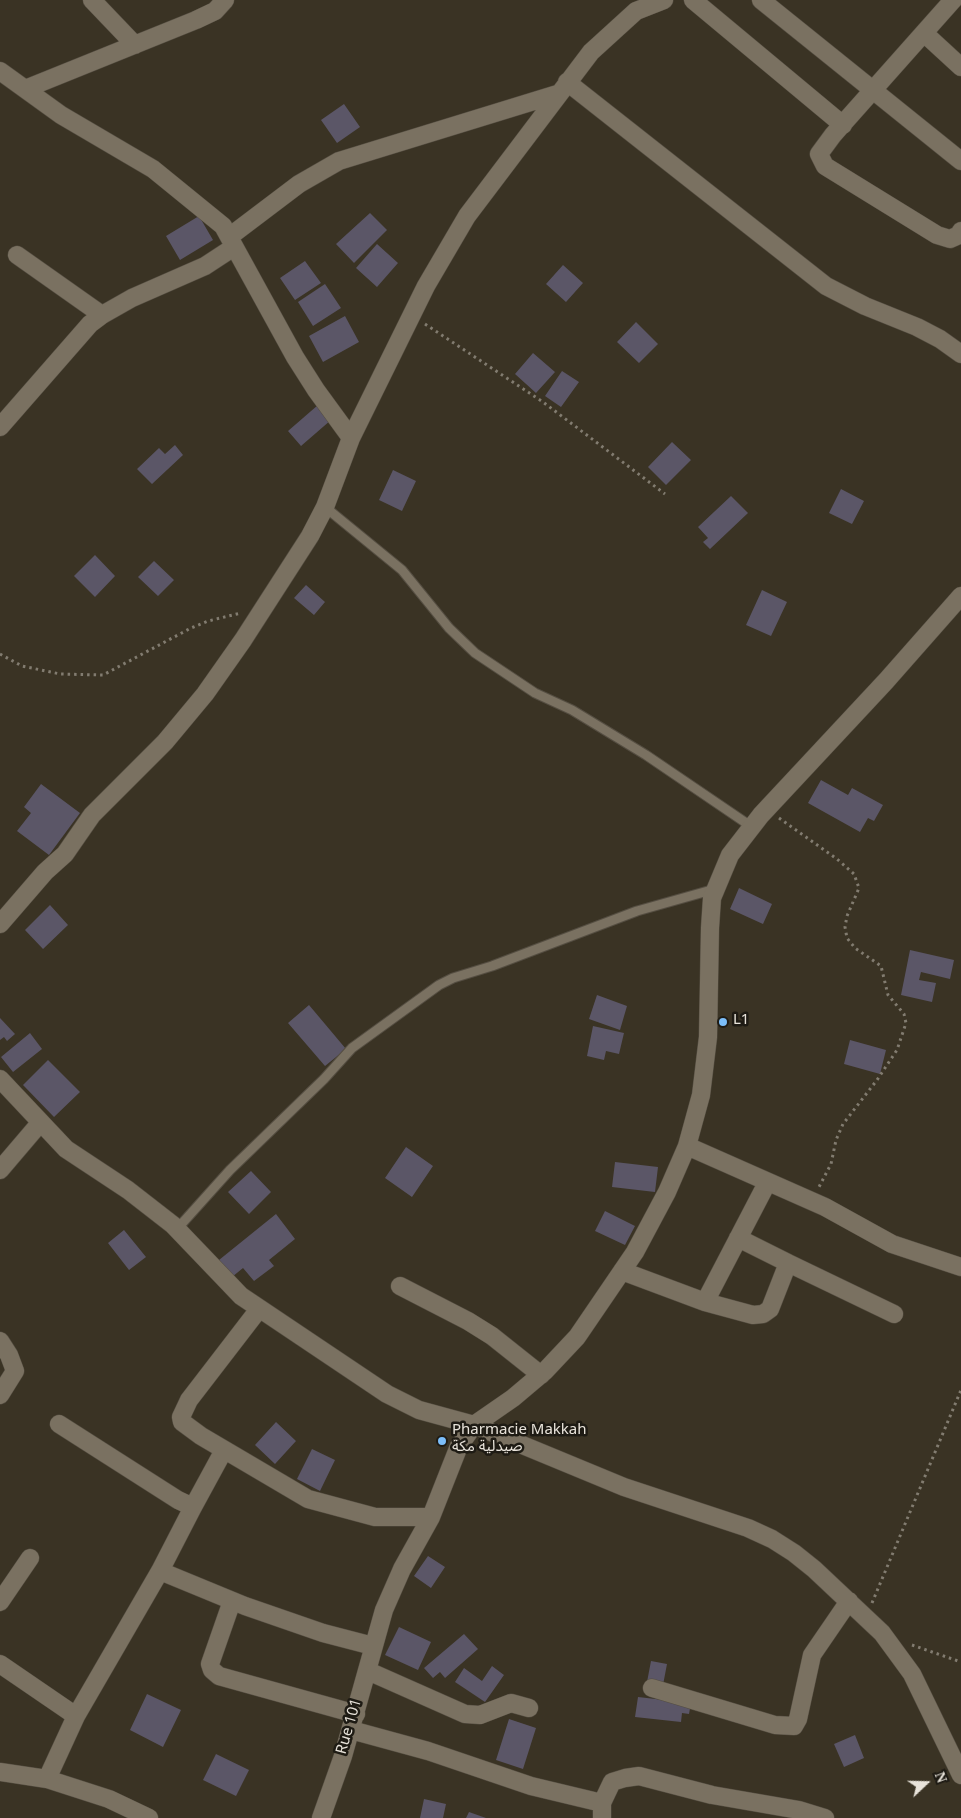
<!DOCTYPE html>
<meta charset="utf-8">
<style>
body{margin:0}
#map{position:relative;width:961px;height:1818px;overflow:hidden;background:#3a3324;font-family:Georgia,serif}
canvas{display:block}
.north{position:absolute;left:901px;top:1758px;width:50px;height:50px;-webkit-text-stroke:4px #1e1b14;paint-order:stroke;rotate:69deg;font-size:14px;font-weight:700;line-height:20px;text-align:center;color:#e8e3da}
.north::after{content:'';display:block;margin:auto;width:18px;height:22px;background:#e8e3da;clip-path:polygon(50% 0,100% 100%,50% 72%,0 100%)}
</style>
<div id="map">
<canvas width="961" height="1818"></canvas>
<div class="north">N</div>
</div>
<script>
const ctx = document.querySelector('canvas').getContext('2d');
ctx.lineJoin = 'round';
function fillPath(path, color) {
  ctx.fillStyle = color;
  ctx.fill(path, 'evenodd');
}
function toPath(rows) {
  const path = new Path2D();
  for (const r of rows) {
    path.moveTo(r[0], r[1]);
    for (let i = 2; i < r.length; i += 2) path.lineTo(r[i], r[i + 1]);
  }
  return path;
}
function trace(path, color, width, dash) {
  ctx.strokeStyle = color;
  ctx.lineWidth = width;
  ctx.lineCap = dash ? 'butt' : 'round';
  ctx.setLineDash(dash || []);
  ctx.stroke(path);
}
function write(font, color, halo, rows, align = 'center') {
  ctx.font = font + ' Georgia,"Noto Sans Arabic",serif';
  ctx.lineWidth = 5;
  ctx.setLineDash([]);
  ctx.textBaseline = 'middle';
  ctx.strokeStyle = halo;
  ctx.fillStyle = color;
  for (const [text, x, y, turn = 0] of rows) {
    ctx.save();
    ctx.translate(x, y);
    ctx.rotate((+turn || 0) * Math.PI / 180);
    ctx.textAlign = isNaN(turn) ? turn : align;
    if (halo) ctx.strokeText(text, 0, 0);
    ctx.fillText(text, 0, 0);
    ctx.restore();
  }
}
fillPath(toPath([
 [344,104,360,127,337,143,321,120],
 [370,213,387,230,354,263,336,244],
 [199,216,213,240,180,260,166,236],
 [377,244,398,263,377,287,356,268],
 [305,261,321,283,295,300,280,278],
 [563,265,583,283,566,302,546,284],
 [325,284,341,308,313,326,298,302],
 [345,316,359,342,323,362,309,336],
 [636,322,658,344,639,363,617,342],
 [533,353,555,372,536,393,515,374],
 [562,371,579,382,561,407,545,396],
 [318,405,331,420,301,446,288,431],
 [672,442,691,460,666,485,648,467],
 [175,445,183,455,152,484,137,469,159,448,165,454],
 [393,470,416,481,402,511,379,500],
 [841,489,864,501,852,524,829,513],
 [731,496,748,513,710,549,703,542,708,538,698,527],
 [95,555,115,576,95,597,74,576],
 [154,561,174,580,158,596,138,577],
 [306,585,325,602,314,615,294,598],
 [762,590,787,602,771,636,746,625],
 [821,780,848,795,852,788,883,805,874,821,868,818,860,832,808,803],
 [41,784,80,813,49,855,17,831,31,813,24,807],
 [739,888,772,904,763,924,730,909],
 [50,905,68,925,43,949,25,930],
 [910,950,954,960,950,979,921,972,919,980,936,983,932,1002,901,995],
 [597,995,627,1006,620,1030,589,1019],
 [309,1005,346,1049,325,1066,288,1023],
 [0,1018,15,1034,7,1041,4,1037,0,1040],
 [593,1026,624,1033,619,1054,606,1051,604,1060,587,1056],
 [30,1033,42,1049,13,1072,1,1057],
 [850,1040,886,1050,880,1074,844,1064],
 [48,1060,80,1092,54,1117,23,1085],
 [406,1147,433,1166,412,1197,385,1178],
 [615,1162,658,1167,655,1192,612,1187],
 [251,1171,271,1192,249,1214,228,1192],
 [605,1211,635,1226,625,1245,595,1231],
 [276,1214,295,1239,269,1260,274,1266,254,1281,243,1268,232,1277,219,1260],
 [124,1230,146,1257,129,1270,108,1243],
 [276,1422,296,1441,275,1464,255,1445],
 [312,1449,335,1460,320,1491,297,1479],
 [428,1556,445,1567,431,1588,414,1576],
 [399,1627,431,1642,418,1670,385,1655],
 [464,1634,478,1649,445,1678,440,1672,433,1678,424,1668],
 [651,1661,667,1664,663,1685,647,1682],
 [492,1666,504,1675,485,1702,455,1682,464,1668,482,1681],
 [147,1694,181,1710,163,1747,130,1730],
 [638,1697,691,1703,689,1714,682,1713,681,1722,635,1717],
 [509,1719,536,1728,523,1769,496,1760],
 [855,1735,864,1758,844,1767,834,1744],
 [216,1754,249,1770,236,1796,203,1780],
 [424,1799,446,1804,443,1818,420,1818],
 [469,1812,486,1818,466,1818]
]), '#5b5667');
const lane = toPath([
 [325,507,402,570,449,628,475,653,535,693,572,710,646,755,752,827],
 [177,1229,230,1170,324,1079,352,1048,439,985,453,978,492,966,637,911,715,889]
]);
const street = toPath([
 [92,0,135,45],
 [693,0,843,125],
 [761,0,961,161],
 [953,0,833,135,819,154,825,166,937,235,950,239,959,235,961,231],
 [924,33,961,67],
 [0,71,61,115,153,169,223,226,295,357,316,390,351,438],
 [567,82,826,286,865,306,917,327,940,339,961,354],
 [25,89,196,20,215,11,225,0],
 [229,237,299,184,339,161,557,94],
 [17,255,102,315],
 [0,427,90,324,102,315,132,298,205,266,234,247],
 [0,924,45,872,65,854,92,815,165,742,205,694,243,640,310,536,325,507,351,438,426,286,467,216,591,52,636,11,664,0],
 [0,1079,66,1149,128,1190,173,1225,241,1296,387,1394,419,1410,474,1425,624,1487,748,1528,772,1539,794,1553,814,1569,882,1633,912,1674,961,1775],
 [687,1146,825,1207,892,1244,961,1267],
 [0,1170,40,1123],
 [788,1263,894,1314],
 [622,1271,705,1302,753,1315,763,1314,770,1309,788,1263,738,1238],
 [400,1286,468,1321,492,1336,541,1375],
 [705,1302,767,1183],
 [259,1309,189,1400,181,1417,182,1422,201,1436,308,1499,375,1517,431,1517],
 [0,1341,9,1355,15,1371,0,1395],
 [59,1424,178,1500,193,1507,224,1450],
 [160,1571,245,1606,323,1633,373,1646],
 [232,1601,210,1664,212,1670,219,1676,356,1714],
 [0,1602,30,1558],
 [0,1664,76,1716],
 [368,1671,465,1714,480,1715,511,1703,529,1708],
 [652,1688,775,1725,794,1726,798,1719,812,1655,849,1601],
 [351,1730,428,1751,531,1786,602,1803],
 [0,1772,47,1779,109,1799,149,1818],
 [47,1779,76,1716,160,1571,193,1507],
 [321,1818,343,1756,384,1610,402,1569,431,1517,459,1446,474,1425,513,1398,545,1371,577,1337,635,1252,667,1192,687,1146,701,1095,708,1037,710,928,712,898,730,855,761,815,886,681,961,596],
 [602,1818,602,1803,612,1782,625,1778,639,1776,712,1795,799,1810,825,1818]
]);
trace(lane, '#554e42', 11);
trace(street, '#554e42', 19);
trace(toPath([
 [425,324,543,402,665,494],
 [0,654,22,666,60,674,103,675,191,628,208,621,241,613],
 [779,818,837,859,854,874,859,888,847,916,845,927,847,938,855,948,881,966,888,995,904,1014,906,1023,897,1050,877,1080,843,1124,836,1140,831,1164,819,1187],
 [872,1603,961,1390],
 [912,1645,961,1662]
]), '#827c70', 3, [2.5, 4]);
trace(lane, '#7a7161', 9);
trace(street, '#7a7161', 18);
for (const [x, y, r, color] of [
 [723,1022,5,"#7cbef9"],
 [442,1441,5,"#7cbef9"]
]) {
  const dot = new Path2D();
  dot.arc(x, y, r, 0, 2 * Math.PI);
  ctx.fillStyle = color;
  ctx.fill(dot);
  trace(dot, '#1e1b14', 2);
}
write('15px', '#e8e3da', '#1e1b14', [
 ["L1",733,1022],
 ["Pharmacie Makkah",452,1432],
 ["صيدلية مكة",452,1449]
], 'left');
write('15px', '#e8e3da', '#1e1b14', [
 ["Rue 101",351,1727,-74]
]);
</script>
